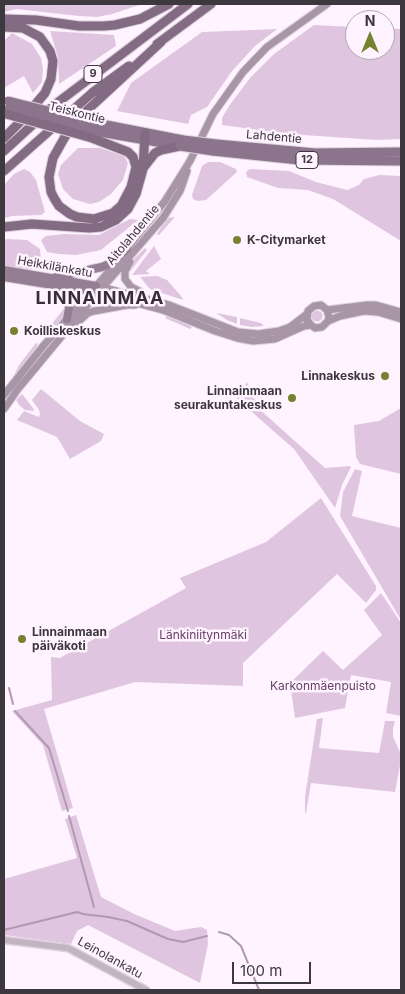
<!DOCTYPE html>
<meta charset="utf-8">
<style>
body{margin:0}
#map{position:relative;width:405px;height:994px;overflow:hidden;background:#fef3fe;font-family:Inter,sans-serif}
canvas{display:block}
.frame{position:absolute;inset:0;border:5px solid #3d383d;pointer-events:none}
.north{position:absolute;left:345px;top:10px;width:50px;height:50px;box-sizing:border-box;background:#fef3fe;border:1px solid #b1a8b1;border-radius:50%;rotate:0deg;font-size:14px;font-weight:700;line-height:20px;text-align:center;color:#3d383d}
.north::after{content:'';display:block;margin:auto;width:18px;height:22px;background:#76822f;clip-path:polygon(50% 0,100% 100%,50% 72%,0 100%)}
.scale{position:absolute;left:232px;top:962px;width:79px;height:22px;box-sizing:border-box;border:2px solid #3d383d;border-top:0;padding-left:6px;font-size:15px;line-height:18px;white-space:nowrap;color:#3d383d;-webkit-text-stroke:4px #fef3fe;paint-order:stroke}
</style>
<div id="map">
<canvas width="405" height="994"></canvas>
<div class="frame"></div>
<div class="north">N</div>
<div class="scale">100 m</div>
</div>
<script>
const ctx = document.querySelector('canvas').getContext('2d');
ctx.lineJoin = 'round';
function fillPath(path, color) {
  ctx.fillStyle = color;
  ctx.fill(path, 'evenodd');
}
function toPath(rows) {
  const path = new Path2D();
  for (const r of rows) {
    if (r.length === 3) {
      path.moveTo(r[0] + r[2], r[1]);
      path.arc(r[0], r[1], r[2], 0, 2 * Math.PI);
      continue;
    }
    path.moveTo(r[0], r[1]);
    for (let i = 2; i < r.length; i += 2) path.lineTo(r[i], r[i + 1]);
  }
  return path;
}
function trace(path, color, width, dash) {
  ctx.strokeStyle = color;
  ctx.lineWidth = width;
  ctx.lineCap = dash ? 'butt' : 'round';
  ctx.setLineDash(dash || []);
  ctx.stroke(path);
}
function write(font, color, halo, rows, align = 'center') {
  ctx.font = font + ' Inter,sans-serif';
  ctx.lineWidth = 5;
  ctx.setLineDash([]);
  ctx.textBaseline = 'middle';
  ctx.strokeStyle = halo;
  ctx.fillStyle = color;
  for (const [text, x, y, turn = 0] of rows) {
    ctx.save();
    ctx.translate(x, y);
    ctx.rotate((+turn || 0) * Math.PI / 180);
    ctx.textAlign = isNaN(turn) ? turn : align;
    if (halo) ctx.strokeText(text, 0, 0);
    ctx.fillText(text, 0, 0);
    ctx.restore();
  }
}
fillPath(toPath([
 [4,4,142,4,112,14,97,17,79,16,16,9,4,12],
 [314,25,355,27,355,50,385,50,385,28,401,29,401,139,377,140,288,134,222,125,222,118,229,106,250,78,274,54],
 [277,29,255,46,232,71,207,107,191,115,188,124,117,111,131,83,202,32],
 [50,31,114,35,116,46,59,84,58,57],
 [12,33,32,44,41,58,43,69,42,82,33,93,24,76,4,88,4,41],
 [78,148,100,148,124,156,128,163,123,180,111,194,99,202,90,204,73,199,63,189,58,174,61,165],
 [208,162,220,162,236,169,237,172,206,200,198,201,193,199,192,195,202,166],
 [24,169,30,172,36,180,45,212,41,215,12,216,4,218,4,185,14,174],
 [250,169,289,171,316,182,347,190,359,185,364,179,379,175,401,176,401,241,333,199,308,190,278,188,247,177,246,172],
 [175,217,159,235,157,234,167,218],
 [130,219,138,220,101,250,76,255,59,254,47,252,41,240,46,236,64,234,99,235],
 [7,239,27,240,40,249,41,261,39,265,31,269,4,267,4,240],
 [154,246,161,259,146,271,150,274,132,275],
 [145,248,147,250,128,274,127,272,133,260],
 [157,276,167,280,182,297,183,300,150,289,140,277],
 [66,306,66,312,64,317,49,331,47,330],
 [317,316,5.5],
 [216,313,237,317,237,324,227,320],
 [167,316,184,322,192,327,190,329,165,318],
 [240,318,261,323,264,326,252,327,240,325],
 [36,343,38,344,31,356,12,380,19,365],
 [247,382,258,408,325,468,350,466,351,467,342,485,335,508,294,449,237,399],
 [41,389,80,421,104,434,101,441,70,459,57,437,17,420,24,411,39,417,40,414,39,410,32,400],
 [22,394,33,408,34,411,25,410,20,406,16,400],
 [401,408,401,474,360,464,356,457,354,425,379,421],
 [355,469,362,471,352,516,401,528,401,620,340,516,343,492],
 [321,498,376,586,376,590,366,603,337,574,243,663,243,686,135,682,44,709,73,808,62,811,43,745,12,711,52,700,51,657,60,658,186,588,180,578,266,542],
 [381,593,401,623,401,716,386,713,391,682,351,675,345,708,295,718,290,683,323,651,343,670,382,635,364,610],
 [323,718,319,748,379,753,385,721,395,721,393,728,393,737,401,754,401,760,395,792,311,783,306,813,305,813,305,797,317,719],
 [76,815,101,897,134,914,175,931,201,927,207,930,208,944,200,983,88,925,77,931,71,944,4,935,4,879,77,858,65,819]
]), '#e0c5e0');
trace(toPath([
 [9,688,13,704],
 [15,711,49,748,68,811],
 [69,816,94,907],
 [4,930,77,912,83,914,108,917,127,921,168,939,183,942,207,936],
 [219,932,229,935,241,946,259,990]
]), '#b398b2', 2);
const tertiary = toPath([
 [4,940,68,948,146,990]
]);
const secondary = toPath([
 [130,262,125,271,125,279,131,287,141,292],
 [101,287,169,305,238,332,258,334,279,331,290,327,307,314],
 [96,292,163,310,215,331,237,338,253,341,275,339,304,326,311,325],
 [327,310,367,305,376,305,401,312],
 [328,321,329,317,327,310,321,305,314,306,308,311,307,320,311,325,315,328,322,327,328,321,340,316,364,311,378,312,401,319],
 [78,322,88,313,94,311,127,305,135,305],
 [4,395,44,345,105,276,165,201,190,161,213,114,243,72,267,47,327,4],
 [4,409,18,389,90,302,163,218,180,191,187,171]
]);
const primary = toPath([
 [4,270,96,286],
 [4,277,90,291],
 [56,277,102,267,109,264,127,249],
 [53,289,58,290,67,298,69,308,67,319]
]);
const trunk = toPath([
 [96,123,183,140],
 [94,131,180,146],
 [216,144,315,153,401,152],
 [213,151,299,160,401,161]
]);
const motorway = toPath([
 [4,19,36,20,79,26,104,26,115,25,140,19,169,4],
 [4,27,23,28,40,37,50,51,53,61,51,79,45,93,23,119,4,138],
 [157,44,211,4],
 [92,138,128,152,133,157,136,167,131,187,121,206,113,213,94,219,77,217,70,214,59,206,54,198,51,192,49,177,53,158,66,135,82,115,161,42],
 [4,151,53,106,188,4],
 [144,167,155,153,161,150,180,146],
 [4,171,92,93,129,66],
 [4,227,32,224,89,228,101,227,116,220,128,209,136,194,143,169,145,133]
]);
trace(tertiary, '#dbd1db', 9);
trace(secondary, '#dbd1db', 9);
trace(primary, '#dbd1db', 10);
trace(trunk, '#dbd1db', 11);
trace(motorway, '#dbd1db', 11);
trace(tertiary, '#c2b5c1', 6);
trace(secondary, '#a895a7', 7);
trace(primary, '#947e94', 8);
trace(trunk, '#8c748c', 9);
trace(motorway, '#846b84', 9);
const trunkBridge = toPath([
 [8,101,96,123],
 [8,109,94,131],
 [183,140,216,144],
 [180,146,213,151]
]);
const motorwayBridge = toPath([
 [6,114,92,138]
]);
trace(trunkBridge, '#dbd1db', 11, []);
trace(motorwayBridge, '#dbd1db', 11, []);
trace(trunkBridge, '#8c748c', 9);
trace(motorwayBridge, '#846b84', 9);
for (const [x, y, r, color] of [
 [237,240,5,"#76822f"],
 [14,331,5,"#76822f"],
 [385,376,5,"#76822f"],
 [292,398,5,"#76822f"],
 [22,639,5,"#76822f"]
]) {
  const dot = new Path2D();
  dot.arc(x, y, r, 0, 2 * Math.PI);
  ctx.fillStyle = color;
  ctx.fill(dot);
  trace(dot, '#fef3fe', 2);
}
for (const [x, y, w] of [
 [93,74,18],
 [307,160,22]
]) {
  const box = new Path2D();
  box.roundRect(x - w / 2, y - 8.5, w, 17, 4);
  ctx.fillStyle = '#fef3fe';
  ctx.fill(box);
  trace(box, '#3d383d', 1);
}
write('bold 11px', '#3d383d', null, [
 ["9",93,74],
 ["12",307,160]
]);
write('12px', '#3d383d', '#fef3fe', [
 ["Teiskontie",77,113,14],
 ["Lahdentie",274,137,5],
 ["Aitolahdentie",133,235,-50],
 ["Heikkilänkatu",55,267,10],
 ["Leinolankatu",110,958,29]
]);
write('bold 12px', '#3d383d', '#fef3fe', [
 ["K-Citymarket",247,240],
 ["Koilliskeskus",24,331],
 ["Linnakeskus",375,376,"right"],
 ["Linnainmaan",282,391,"right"],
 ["seurakuntakeskus",282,405,"right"],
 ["Linnainmaan",32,632],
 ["päiväkoti",32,646]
], 'left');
write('12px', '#684168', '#fef3fe', [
 ["Länkiniitynmäki",203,635],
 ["Karkonmäenpuisto",323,686]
]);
ctx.letterSpacing = '1px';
write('bold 18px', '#372e37', '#fef3fe', [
 ["LINNAINMAA",100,299]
]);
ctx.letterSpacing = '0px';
</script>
